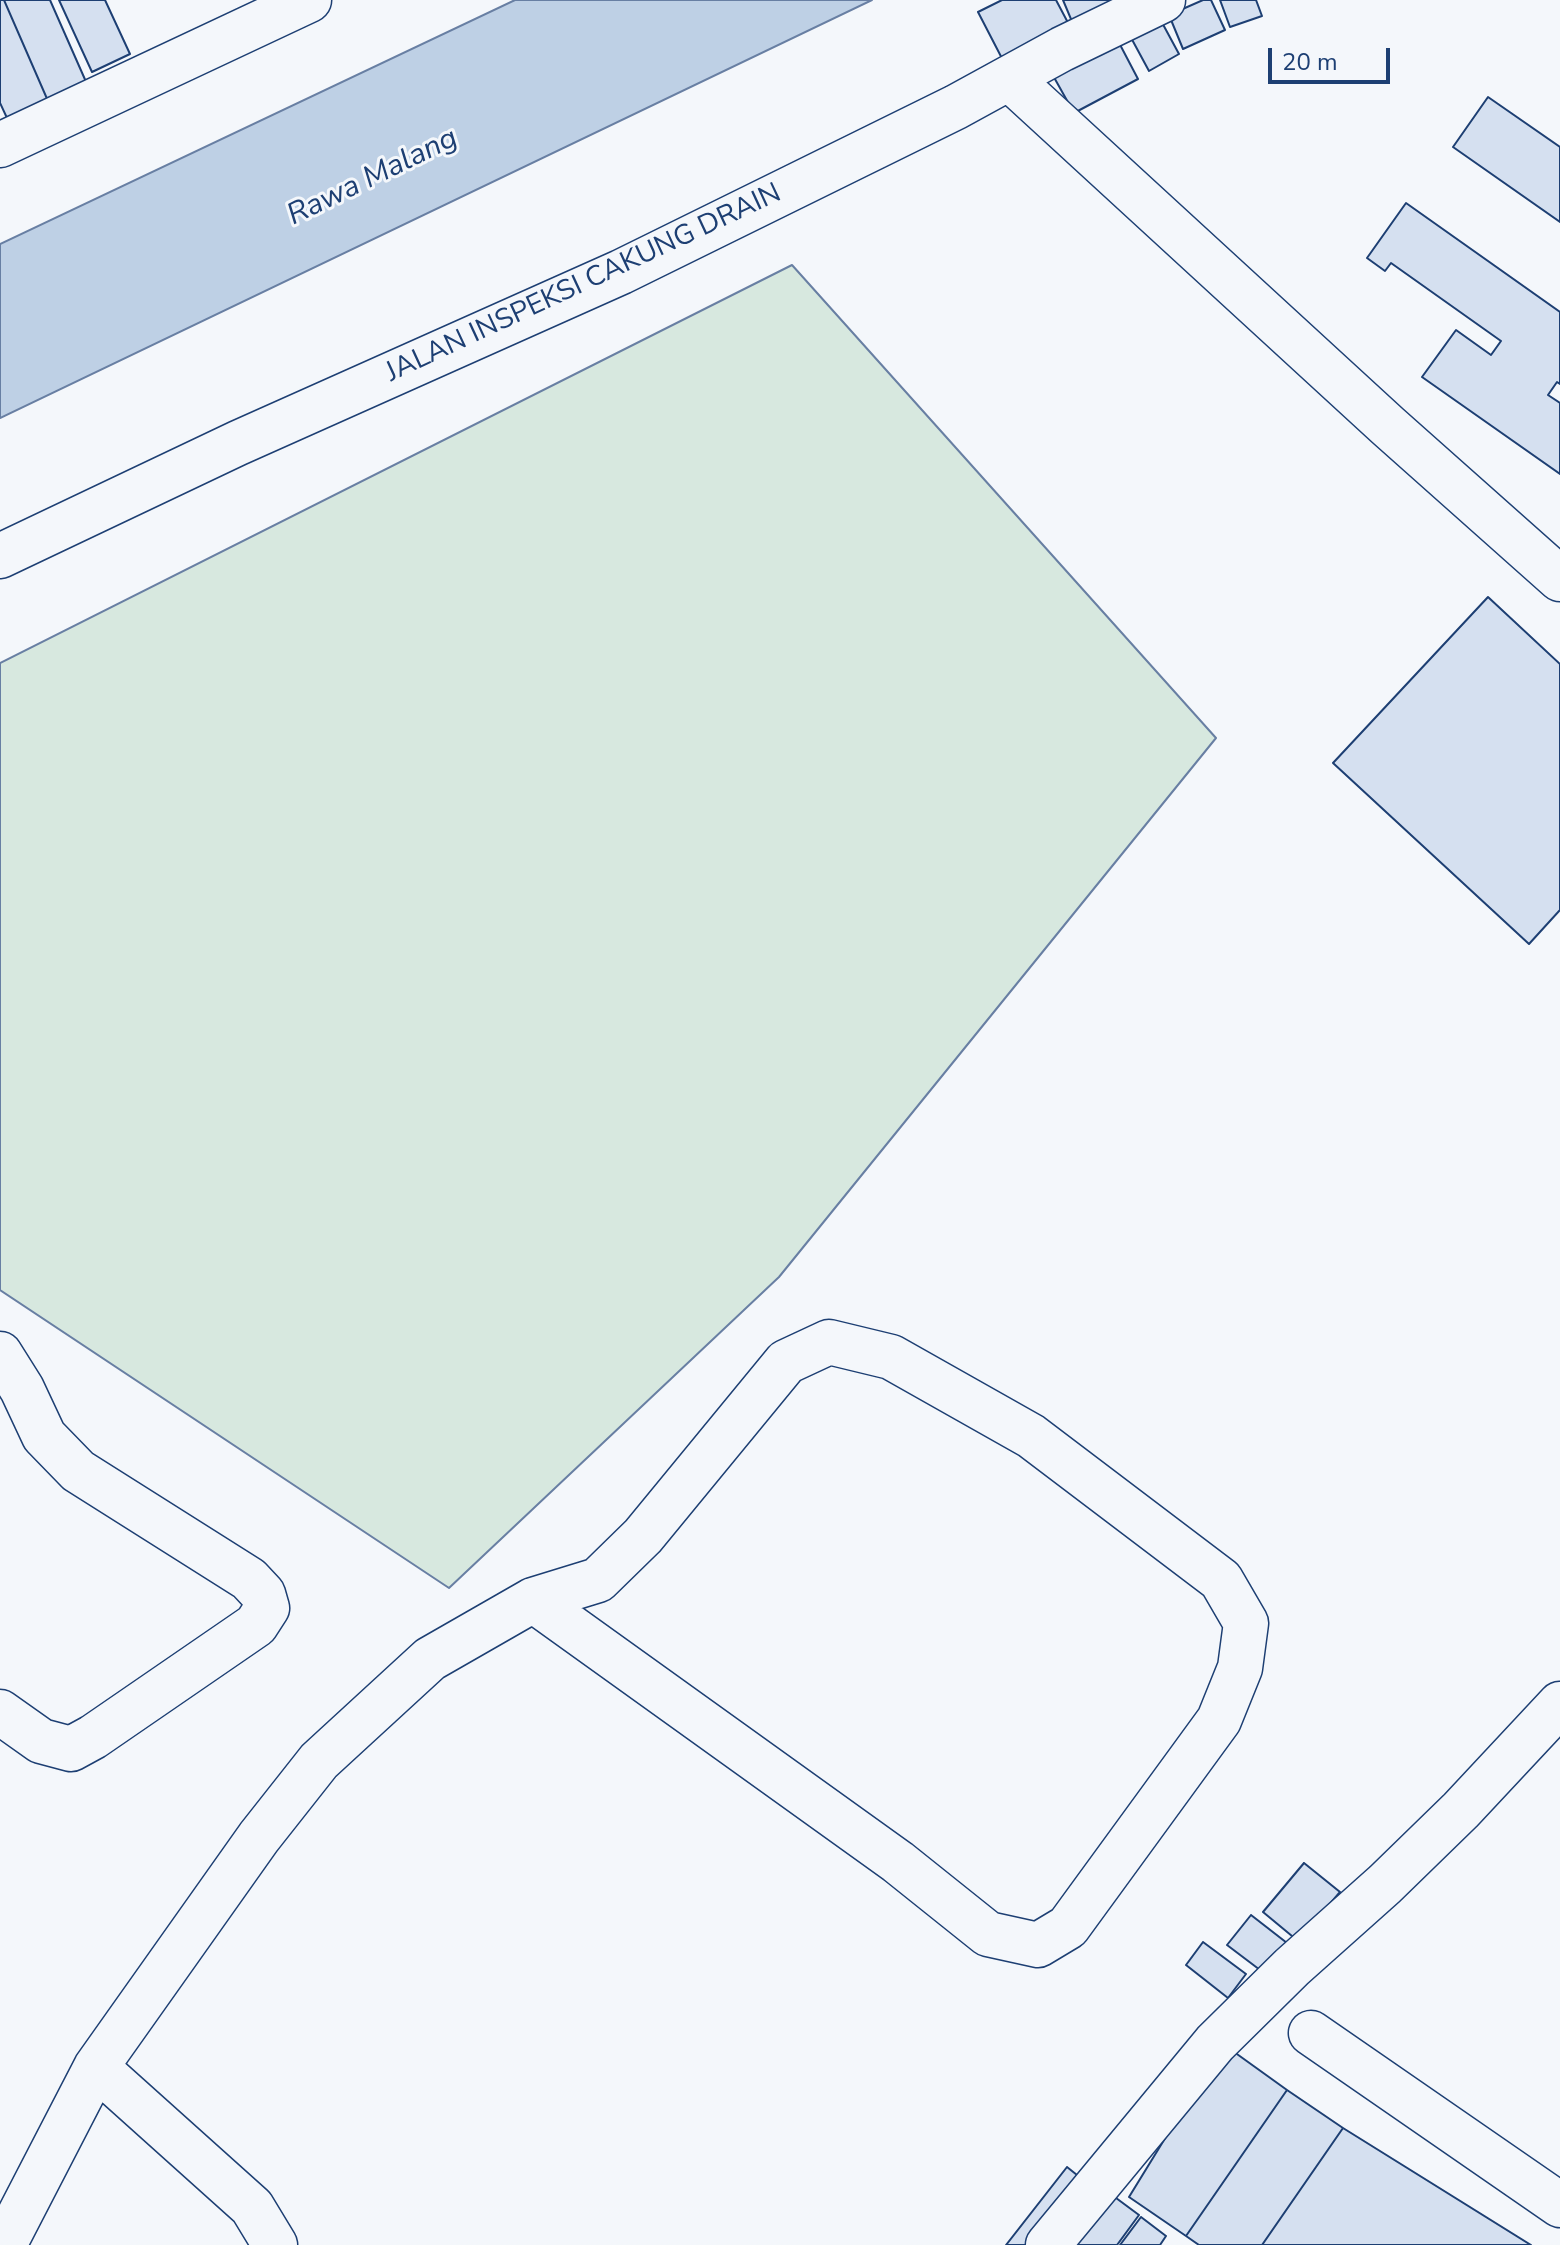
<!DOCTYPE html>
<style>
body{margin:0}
#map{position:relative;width:1560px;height:2245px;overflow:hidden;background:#f4f7fb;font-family:"Nunito Sans",sans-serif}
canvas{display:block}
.scale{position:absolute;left:1268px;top:48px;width:122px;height:36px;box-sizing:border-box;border:4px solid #1d3f73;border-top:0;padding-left:10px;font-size:24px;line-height:28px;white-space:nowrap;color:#1d3f73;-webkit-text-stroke:6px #f4f7fb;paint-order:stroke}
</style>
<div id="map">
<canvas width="1560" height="2245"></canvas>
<div class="scale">20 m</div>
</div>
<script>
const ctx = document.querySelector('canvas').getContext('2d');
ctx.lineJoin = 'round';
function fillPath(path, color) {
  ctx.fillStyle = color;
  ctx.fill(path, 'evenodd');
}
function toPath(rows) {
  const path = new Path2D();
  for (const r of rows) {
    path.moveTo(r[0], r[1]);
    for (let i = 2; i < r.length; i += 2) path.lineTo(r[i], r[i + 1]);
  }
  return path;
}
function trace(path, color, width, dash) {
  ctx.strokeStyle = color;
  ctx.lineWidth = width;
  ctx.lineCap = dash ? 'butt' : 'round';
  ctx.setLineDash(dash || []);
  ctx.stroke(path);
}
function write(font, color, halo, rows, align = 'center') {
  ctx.font = font + ' "Nunito Sans",sans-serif';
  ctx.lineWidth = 6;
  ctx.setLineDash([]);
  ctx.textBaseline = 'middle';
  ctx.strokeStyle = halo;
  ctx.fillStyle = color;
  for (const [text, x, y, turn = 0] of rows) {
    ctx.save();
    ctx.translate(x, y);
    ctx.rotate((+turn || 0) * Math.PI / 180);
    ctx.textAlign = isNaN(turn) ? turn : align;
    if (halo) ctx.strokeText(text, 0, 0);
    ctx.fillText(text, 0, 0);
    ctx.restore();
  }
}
const green = toPath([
 [792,265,1216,738,779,1277,449,1588,0,1290,0,663,792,265]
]);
fillPath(green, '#d7e8df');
trace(green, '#687fa3', 2);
const water = toPath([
 [515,0,872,0,0,418,0,244,515,0]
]);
fillPath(water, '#bed0e5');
trace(water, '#687fa3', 2);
const building = toPath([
 [0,0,4,0,48,101,7,118,0,103,0,0],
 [4,0,50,0,87,84,48,101,4,0],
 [59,0,105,0,130,54,92,72,59,0],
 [1002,0,1056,0,1075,36,1008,70,978,12,1002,0],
 [1063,0,1115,0,1076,31,1063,0],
 [1203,0,1211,0,1225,30,1183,49,1169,15,1203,0],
 [1220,0,1256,0,1262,16,1230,27,1220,0],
 [1159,17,1179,54,1149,71,1129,34,1159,17],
 [1116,37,1138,79,1074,113,1051,72,1116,37],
 [1488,97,1560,147,1560,222,1453,147,1488,97],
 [1406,203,1560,312,1560,384,1557,382,1548,395,1560,403,1560,474,1422,377,1456,330,1491,355,1501,341,1391,263,1385,271,1367,258,1406,203],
 [1488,597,1560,664,1560,910,1529,944,1333,763,1488,597],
 [1304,1863,1340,1892,1298,1941,1263,1912,1304,1863],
 [1251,1915,1287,1943,1264,1973,1227,1945,1251,1915],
 [1203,1942,1246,1974,1228,1998,1186,1965,1203,1942],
 [1223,2044,1287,2090,1186,2236,1129,2197,1223,2044],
 [1287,2090,1343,2128,1262,2245,1199,2245,1186,2236,1287,2090],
 [1343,2128,1531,2245,1262,2245,1343,2128],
 [1067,2167,1087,2183,1038,2245,1006,2245,1067,2167],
 [1112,2195,1139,2215,1117,2245,1075,2245,1112,2195],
 [1141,2217,1166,2236,1160,2245,1120,2245,1141,2217]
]);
fillPath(building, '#d5e0f0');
trace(building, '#1d3f73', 2);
const minor = toPath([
 [1009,78,1388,426,1560,579],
 [0,145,309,0],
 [0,556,238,443,621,272,956,107,1062,49,1163,0],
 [0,1354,22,1389,44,1436,78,1471,249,1579,263,1594,267,1608,256,1625,93,1737,71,1749,41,1741,0,1712],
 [1311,2033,1560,2205],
 [96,2067,252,2207,275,2245],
 [4,2245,96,2067,259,1837,319,1761,430,1659,533,1600,598,1580,643,1536,786,1362,829,1342,891,1357,1031,1436,1221,1580,1246,1623,1240,1668,1219,1720,1068,1927,1038,1945,988,1934,898,1862,533,1600],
 [1048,2245,1215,2043,1292,1967,1385,1884,1461,1810,1560,1704]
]);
trace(minor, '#1d3f73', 47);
trace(minor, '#f4f7fb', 44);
write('28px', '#1d3f73', '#f4f7fb', [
 ["JALAN INSPEKSI CAKUNG DRAIN",584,284,-25]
]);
write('italic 30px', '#1d3f73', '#f4f7fb', [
 ["Rawa Malang",373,178,-26]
]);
</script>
